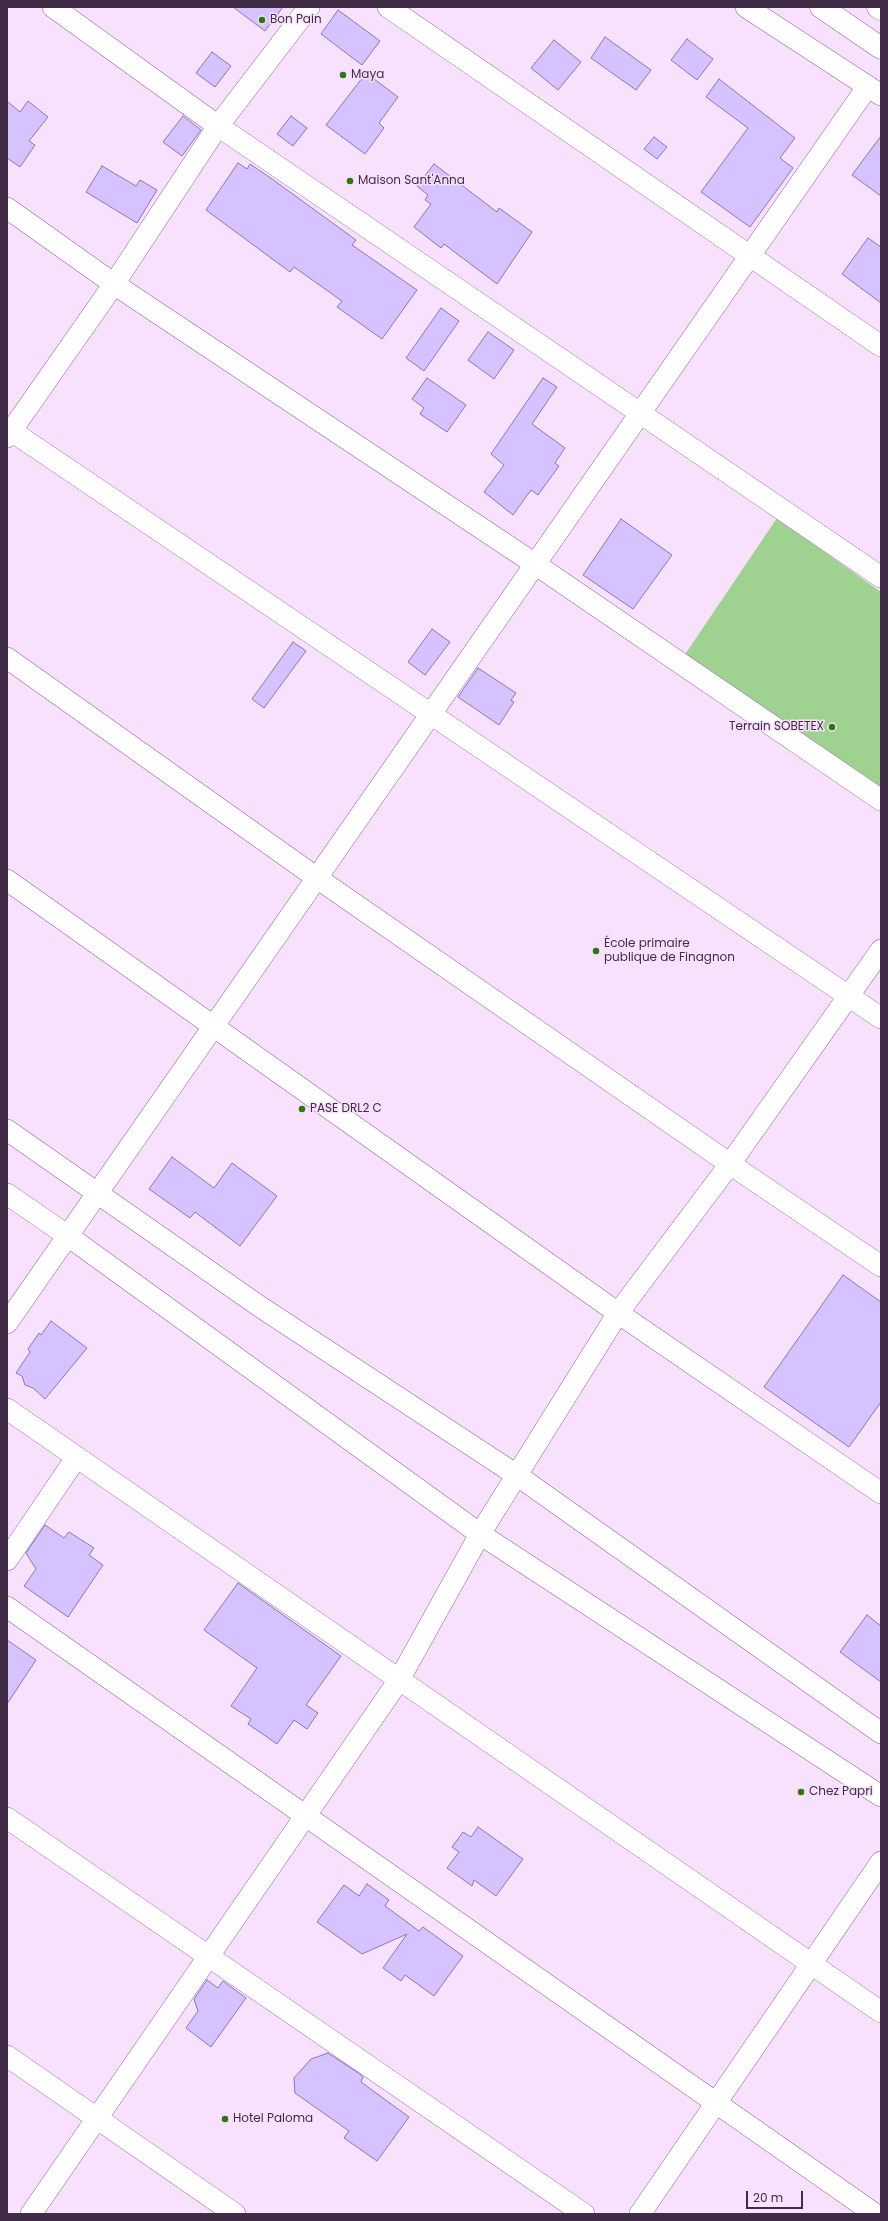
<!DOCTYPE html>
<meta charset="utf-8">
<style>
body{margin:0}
#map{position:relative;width:888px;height:2221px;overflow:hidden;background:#f7e1fd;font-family:Poppins,sans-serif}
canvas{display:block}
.frame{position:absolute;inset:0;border:8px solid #412c47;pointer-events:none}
.scale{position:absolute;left:746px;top:2191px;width:57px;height:18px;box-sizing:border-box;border:2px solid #412c47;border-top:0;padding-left:5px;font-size:12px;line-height:14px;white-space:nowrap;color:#412c47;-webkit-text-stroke:3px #f7e1fd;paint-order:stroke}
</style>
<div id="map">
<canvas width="888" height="2221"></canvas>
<div class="frame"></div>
<div class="scale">20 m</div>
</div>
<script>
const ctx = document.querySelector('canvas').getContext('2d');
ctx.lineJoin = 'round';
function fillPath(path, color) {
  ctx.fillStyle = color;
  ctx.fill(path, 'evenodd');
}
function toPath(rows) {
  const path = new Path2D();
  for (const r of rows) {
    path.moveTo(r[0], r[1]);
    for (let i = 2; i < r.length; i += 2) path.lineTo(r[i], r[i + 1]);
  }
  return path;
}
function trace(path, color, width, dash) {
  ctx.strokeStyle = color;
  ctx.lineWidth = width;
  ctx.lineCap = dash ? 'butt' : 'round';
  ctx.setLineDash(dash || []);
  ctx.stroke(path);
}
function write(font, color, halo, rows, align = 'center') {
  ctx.font = font + ' Poppins,sans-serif';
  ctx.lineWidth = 3;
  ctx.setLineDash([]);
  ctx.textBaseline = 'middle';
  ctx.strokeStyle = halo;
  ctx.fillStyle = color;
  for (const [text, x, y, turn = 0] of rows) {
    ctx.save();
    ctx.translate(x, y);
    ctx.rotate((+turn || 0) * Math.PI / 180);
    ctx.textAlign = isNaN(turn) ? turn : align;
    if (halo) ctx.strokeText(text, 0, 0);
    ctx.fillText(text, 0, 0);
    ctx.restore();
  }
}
fillPath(toPath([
 [777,518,881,592,881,799,684,656]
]), '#9fd191');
const building = toPath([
 [233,7,283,7,265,31,233,7],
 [338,10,380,41,362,65,321,34,338,10],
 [605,37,651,70,636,90,591,58,605,37],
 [687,39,713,59,697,80,671,60,687,39],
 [554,40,581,62,558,90,531,68,554,40],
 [212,52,231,66,215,87,196,73,212,52],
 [366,73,398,97,379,123,384,128,365,154,326,125,366,73],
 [719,79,795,138,780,158,793,168,750,227,701,192,748,128,706,97,719,79],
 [7,101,20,112,28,101,48,117,29,141,35,145,20,167,7,158,7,101],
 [183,116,201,130,182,156,163,142,183,116],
 [291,116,307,128,293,146,277,134,291,116],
 [881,136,881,196,852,175,881,136],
 [654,137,667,147,657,159,644,149,654,137],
 [238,163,247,169,250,164,272,179,356,240,352,245,417,290,382,339,337,307,342,301,294,267,290,272,206,210,238,163],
 [434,164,497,212,499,208,532,232,497,284,444,244,441,248,414,227,431,204,425,200,428,195,417,186,434,164],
 [102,166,136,186,140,180,157,190,137,223,86,192,102,166],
 [868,238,881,247,881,303,842,274,868,238],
 [441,308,459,321,424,371,406,358,441,308],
 [488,332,514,350,494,379,468,360,488,332],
 [427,378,466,405,447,432,420,414,424,408,412,399,427,378],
 [543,378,557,387,532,424,565,448,555,463,559,466,538,495,531,490,513,515,484,492,504,465,491,454,543,378],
 [621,519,672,555,633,609,583,575,621,519],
 [432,629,450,642,425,675,408,662,432,629],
 [293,642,306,651,264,708,252,699,293,642],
 [478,668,516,693,511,700,514,702,499,725,458,697,478,668],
 [172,1157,214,1188,232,1163,277,1196,240,1246,195,1212,190,1218,149,1189,172,1157],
 [843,1275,881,1302,881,1402,849,1447,764,1387,843,1275],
 [51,1321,87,1348,45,1399,33,1388,25,1385,22,1376,16,1373,30,1352,28,1349,39,1333,41,1335,51,1321],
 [45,1525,64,1538,69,1532,94,1548,89,1555,103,1565,68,1617,24,1586,36,1569,26,1553,45,1525],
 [238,1583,341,1656,306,1705,318,1713,307,1729,294,1720,277,1744,248,1724,251,1719,231,1706,257,1668,204,1630,238,1583],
 [867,1615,881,1626,881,1682,840,1652,867,1615],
 [7,1640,36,1660,7,1704,7,1640],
 [478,1827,523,1859,496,1896,474,1880,472,1886,447,1868,459,1852,452,1847,463,1832,471,1837,478,1827],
 [367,1884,389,1900,385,1906,419,1931,423,1927,463,1956,434,1996,405,1975,401,1981,383,1968,407,1934,362,1954,317,1922,344,1885,359,1896,367,1884],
 [207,1980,218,1988,223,1981,246,1998,211,2047,186,2028,198,2011,194,1999,207,1980],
 [328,2053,360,2074,363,2077,361,2082,409,2117,377,2161,344,2138,349,2131,295,2093,294,2078,311,2059,328,2053]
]);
fillPath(building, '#d5c2ff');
trace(building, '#8d75bd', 1);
const street = toPath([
 [53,7,218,126,881,577],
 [388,7,881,346],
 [746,7,881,95],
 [7,208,114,284,535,564,881,800],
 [7,428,881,1018],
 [7,437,114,284,218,126,309,7],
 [7,658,317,878,730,1164,881,1266],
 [7,880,618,1313,881,1493],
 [7,1130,259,1306,518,1476,881,1733],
 [7,1194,68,1236,480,1534,881,1796],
 [7,1323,868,86],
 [7,1409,881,2012],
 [7,1560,76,1458],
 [7,1607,875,2214],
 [7,1818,584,2214],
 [7,2056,235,2214],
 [31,2214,399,1680,480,1534,618,1313,730,1164,881,950],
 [640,2214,881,1862]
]);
const highway = toPath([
 [821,7,881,48],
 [878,7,881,9]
]);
trace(street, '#9765a4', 22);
trace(highway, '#9765a4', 23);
trace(street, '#fff', 21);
trace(highway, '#fff', 22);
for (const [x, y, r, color] of [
 [262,20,4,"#307414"],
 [343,75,4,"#307414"],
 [350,181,4,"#307414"],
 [832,727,4,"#307414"],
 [596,951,4,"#307414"],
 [302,1109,4,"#307414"],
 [801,1792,4,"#307414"],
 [225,2119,4,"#307414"]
]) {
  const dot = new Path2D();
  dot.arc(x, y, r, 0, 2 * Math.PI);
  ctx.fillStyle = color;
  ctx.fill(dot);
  trace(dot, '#f7e1fd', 1.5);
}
write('12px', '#412c47', '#f7e1fd', [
 ["Bon Pain",270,20],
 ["Maya",351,75],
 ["Maison Sant'Anna",358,181],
 ["Terrain SOBETEX",824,727,"right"],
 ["École primaire",604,944],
 ["publique de Finagnon",604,958],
 ["PASE DRL2 C",310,1109],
 ["Chez Papri",809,1792],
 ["Hotel Paloma",233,2119]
], 'left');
</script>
